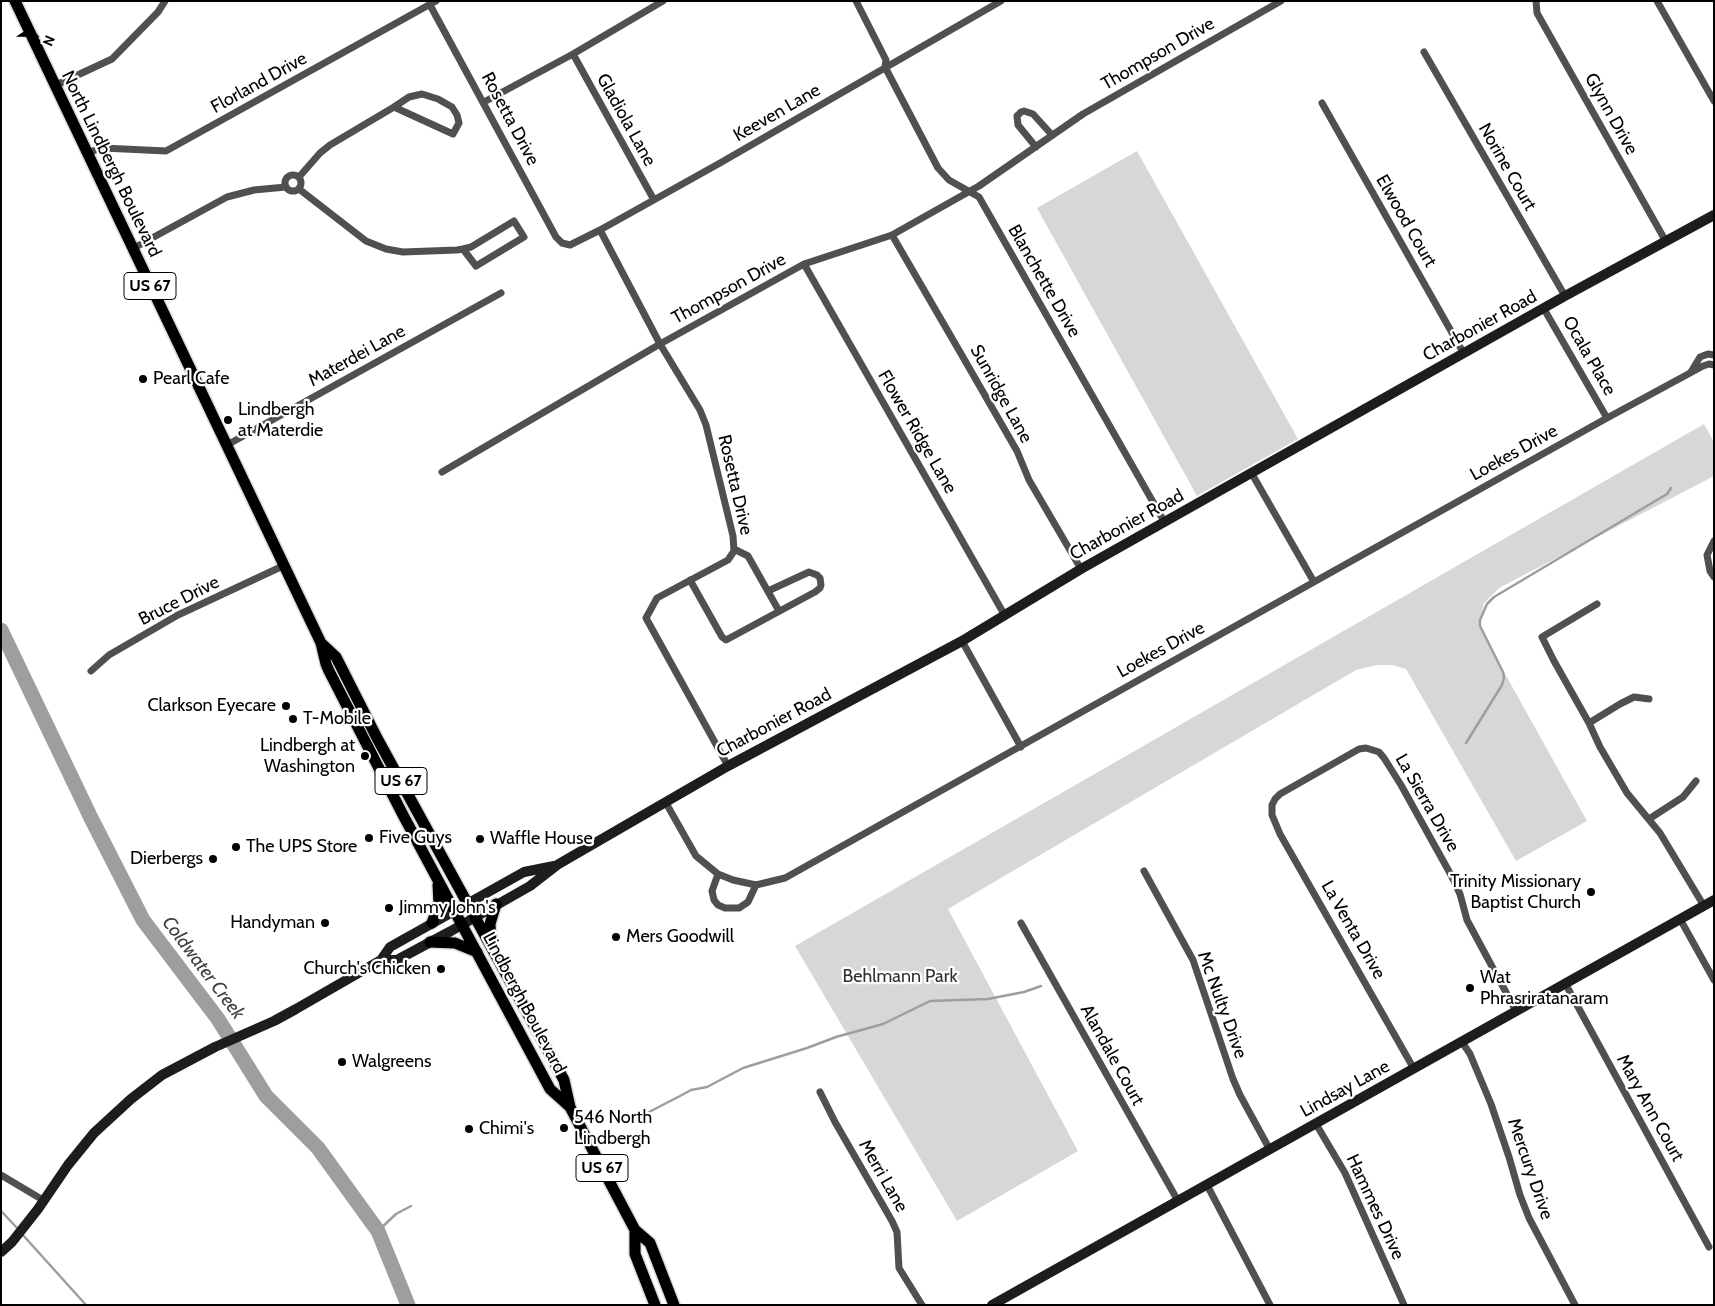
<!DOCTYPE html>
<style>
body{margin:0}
#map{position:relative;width:1715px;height:1306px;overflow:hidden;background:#fff;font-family:Cabin,sans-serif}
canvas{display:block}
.frame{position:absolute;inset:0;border:2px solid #000;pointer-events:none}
.north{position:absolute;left:10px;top:10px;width:50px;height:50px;-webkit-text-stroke:4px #fff;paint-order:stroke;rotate:113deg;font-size:14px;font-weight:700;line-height:20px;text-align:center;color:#000}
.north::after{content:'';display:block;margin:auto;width:18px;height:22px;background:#000;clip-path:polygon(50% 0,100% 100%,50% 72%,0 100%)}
</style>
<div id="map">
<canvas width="1715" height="1306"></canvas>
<div class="frame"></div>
<div class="north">N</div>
</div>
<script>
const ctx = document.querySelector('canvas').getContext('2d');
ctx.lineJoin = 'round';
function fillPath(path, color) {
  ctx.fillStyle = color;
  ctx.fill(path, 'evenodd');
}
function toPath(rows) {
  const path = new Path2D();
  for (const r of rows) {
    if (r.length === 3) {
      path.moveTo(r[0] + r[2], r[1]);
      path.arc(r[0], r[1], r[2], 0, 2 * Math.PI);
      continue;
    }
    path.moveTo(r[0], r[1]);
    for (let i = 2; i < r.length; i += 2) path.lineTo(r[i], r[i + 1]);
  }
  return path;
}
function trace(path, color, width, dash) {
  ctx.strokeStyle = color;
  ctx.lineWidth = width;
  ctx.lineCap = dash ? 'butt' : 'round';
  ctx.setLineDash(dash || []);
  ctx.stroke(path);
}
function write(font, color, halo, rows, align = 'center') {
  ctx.font = font + ' Cabin,sans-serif';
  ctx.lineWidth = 4.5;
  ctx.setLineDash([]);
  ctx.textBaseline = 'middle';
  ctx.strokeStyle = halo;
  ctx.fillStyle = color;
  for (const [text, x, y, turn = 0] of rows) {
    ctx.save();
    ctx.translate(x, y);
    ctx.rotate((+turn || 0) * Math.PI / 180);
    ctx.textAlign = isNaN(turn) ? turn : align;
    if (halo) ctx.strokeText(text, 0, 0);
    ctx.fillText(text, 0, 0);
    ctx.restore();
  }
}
fillPath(toPath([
 [1137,151,1298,439,1197,496,1037,208],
 [1704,424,1714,442,1714,476,1499,588,1484,603,1479,627,1587,821,1516,861,1406,669,1392,665,1377,665,1356,670,948,909,1078,1151,957,1221,795,946]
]), '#d7d7d7');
trace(toPath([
 [1466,743,1502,685,1504,678,1503,672,1480,626,1480,620,1487,604,1494,597,1667,494,1671,488],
 [647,1113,680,1096,691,1090,707,1087,743,1068,807,1048,836,1037,883,1024,930,1001,988,999,1024,992,1041,986],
 [1,1211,19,1230],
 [378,1231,396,1214,411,1206],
 [22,1234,86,1305]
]), '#9e9e9e', 2.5);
trace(toPath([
 [1,630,91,818,143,920,218,1019,266,1096,318,1148,378,1231,408,1305]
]), '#9e9e9e', 15);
const primary = toPath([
 [15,1,321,643,326,664,329,671,403,815,550,1089,570,1107],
 [321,643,336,657,377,738,564,1080,570,1107,635,1230,650,1243,674,1305],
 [432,923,439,904,438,885],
 [491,941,490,924,496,904],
 [430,942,455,943,477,952],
 [635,1230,635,1254,655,1305]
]);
trace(primary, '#dbdbdb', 14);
trace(toPath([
 [856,1,886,60,885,67,938,168,949,180,979,197,1165,523],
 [1536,1,1537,13,1665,240],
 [1657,1,1714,101],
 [430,5,556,237,562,243,570,245,600,230,720,163,1001,1],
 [1424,52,1565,296],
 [573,54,654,200],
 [54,86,112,59,158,12,165,1],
 [484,102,573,54,663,1],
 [1322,103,1464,354],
 [1036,147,1018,125,1017,116,1021,112,1024,111,1033,114,1052,135],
 [86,153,103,148,166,151,436,1],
 [293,183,8],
 [299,177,320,153,330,145,394,107,453,134,459,123,457,115,452,107,438,99,422,94,409,97,394,107],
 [299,189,366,241,386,249,403,252,457,250,463,249,471,247,514,221,524,237,476,266,463,249],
 [600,230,660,344,700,410,706,425,733,536,734,551,728,560,657,598,646,618,728,766],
 [892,235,960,352,1017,451,1029,480,1081,569],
 [132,249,227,197,254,190,286,187],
 [804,264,1004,614],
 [1544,309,1607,418],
 [1691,372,1700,357,1708,354,1714,355],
 [227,445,501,293],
 [442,472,660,344,804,264,892,235,979,186,1083,114,1281,1],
 [1252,474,1314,582],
 [1714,541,1707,555,1710,571,1714,577],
 [734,549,748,556,779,611],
 [690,580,722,637,726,640,815,592,820,588,821,585,820,578,817,575,809,572,768,591],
 [1597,604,1542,637,1554,661,1589,723,1600,747,1627,793,1660,833,1704,906],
 [962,641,1021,747],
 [91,671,109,655,178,615,285,565],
 [1589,723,1620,704,1634,697,1649,699],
 [666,803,696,856,718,874,733,880,756,885,785,878,1607,418,1703,366,1709,364,1714,365],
 [1649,819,1683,797,1696,781],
 [1144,871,1193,960,1233,1079,1240,1095,1270,1150],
 [718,874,712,891,714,900,718,905,725,908,739,908,748,902,756,885],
 [1680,919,1714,980],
 [1021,923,1178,1201],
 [1565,983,1709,1247],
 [1462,1042,1470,1054,1491,1104,1509,1157,1520,1195,1529,1218,1575,1305],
 [1414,1069,1280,834,1272,815,1272,805,1275,799,1280,794,1359,749,1366,748,1379,752,1384,758,1401,785,1451,875,1460,894,1467,920,1516,1011],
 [820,1092,835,1122,892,1221,897,1232,899,1268,922,1305],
 [1316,1124,1345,1173,1404,1305],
 [1,1175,43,1200],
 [1207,1185,1270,1305]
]), '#505050', 7);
trace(toPath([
 [381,960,397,960,451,931,530,886,557,865,728,766,962,641,1081,569,1565,296,1714,215],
 [1,1252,12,1242,38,1209,68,1165,94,1133,131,1099,162,1075,215,1047,274,1021,296,1009,381,960,390,947,524,872,554,866],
 [992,1305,1714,900]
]), '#1d1d1d', 10);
trace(primary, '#000', 11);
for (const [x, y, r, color] of [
 [143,379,5,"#000"],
 [228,420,5,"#000"],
 [286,706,5,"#000"],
 [293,719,5,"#000"],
 [365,756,5,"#000"],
 [369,838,5,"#000"],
 [480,839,5,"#000"],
 [236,847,5,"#000"],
 [213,859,5,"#000"],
 [1591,892,5,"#000"],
 [389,908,5,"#000"],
 [325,923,5,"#000"],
 [616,937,5,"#000"],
 [441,969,5,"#000"],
 [1470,988,5,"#000"],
 [342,1062,5,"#000"],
 [564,1128,5,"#000"],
 [469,1129,5,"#000"]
]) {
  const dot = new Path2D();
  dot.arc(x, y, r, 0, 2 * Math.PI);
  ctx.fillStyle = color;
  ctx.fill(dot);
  trace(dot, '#fff', 2);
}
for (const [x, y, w] of [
 [150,286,52],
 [401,781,52],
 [602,1168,52]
]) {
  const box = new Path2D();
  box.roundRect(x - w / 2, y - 13.5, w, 27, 4);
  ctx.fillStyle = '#fff';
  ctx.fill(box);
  trace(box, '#000', 1);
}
write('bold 16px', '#000', null, [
 ["US 67",150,286],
 ["US 67",401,781],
 ["US 67",602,1168]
]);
write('18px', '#000', '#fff', [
 ["Thompson Drive",1158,54,-30],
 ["Florland Drive",259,83,-29],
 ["Keeven Lane",777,113,-30],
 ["Glynn Drive",1611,114,61],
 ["Rosetta Drive",510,119,62],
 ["Gladiola Lane",626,120,61],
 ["North Lindbergh Boulevard",111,164,64],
 ["Norine Court",1507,167,60],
 ["Elwood Court",1406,221,60],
 ["Blanchette Drive",1044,281,60],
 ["Thompson Drive",729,289,-29],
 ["Charbonier Road",1480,326,-29],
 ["Materdei Lane",357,356,-29],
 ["Ocala Place",1589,356,60],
 ["Sunridge Lane",1001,394,61],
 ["Flower Ridge Lane",917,432,60],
 ["Loekes Drive",1514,453,-29],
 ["Rosetta Drive",735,485,77],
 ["Charbonier Road",1127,525,-29],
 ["Bruce Drive",179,601,-27],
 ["Loekes Drive",1161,650,-29],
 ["Charbonier Road",774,723,-28],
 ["La Sierra Drive",1427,803,60],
 ["La Venta Drive",1353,930,60],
 ["Lindbergh Boulevard",524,1003,62],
 ["Mc Nulty Drive",1222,1005,70],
 ["Alandale Court",1112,1055,61],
 ["Lindsay Lane",1345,1089,-29],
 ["Mary Ann Court",1650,1108,61],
 ["Mercury Drive",1530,1169,71],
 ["Merri Lane",883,1176,60],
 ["Hammes Drive",1375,1207,65]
]);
write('18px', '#000', '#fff', [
 ["Pearl Cafe",153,379],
 ["Lindbergh",238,410],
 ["at Materdie",238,431],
 ["Clarkson Eyecare",276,706,"right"],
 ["T-Mobile",303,719],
 ["Lindbergh at",355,746,"right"],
 ["Washington",355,767,"right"],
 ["Five Guys",379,838],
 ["Waffle House",490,839],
 ["The UPS Store",246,847],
 ["Dierbergs",203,859,"right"],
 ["Trinity Missionary",1581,882,"right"],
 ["Baptist Church",1581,903,"right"],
 ["Jimmy John's",399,908],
 ["Handyman",315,923,"right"],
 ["Mers Goodwill",626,937],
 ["Church's Chicken",431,969,"right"],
 ["Wat",1480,978],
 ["Phrasriratanaram",1480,999],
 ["Walgreens",352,1062],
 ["546 North",574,1118],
 ["Lindbergh",574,1139],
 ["Chimi's",479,1129]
], 'left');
write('18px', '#2e2e2e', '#fff', [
 ["Behlmann Park",900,977]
]);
write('italic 19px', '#3f3f3f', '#fff', [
 ["Coldwater Creek",203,968,53]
]);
</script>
